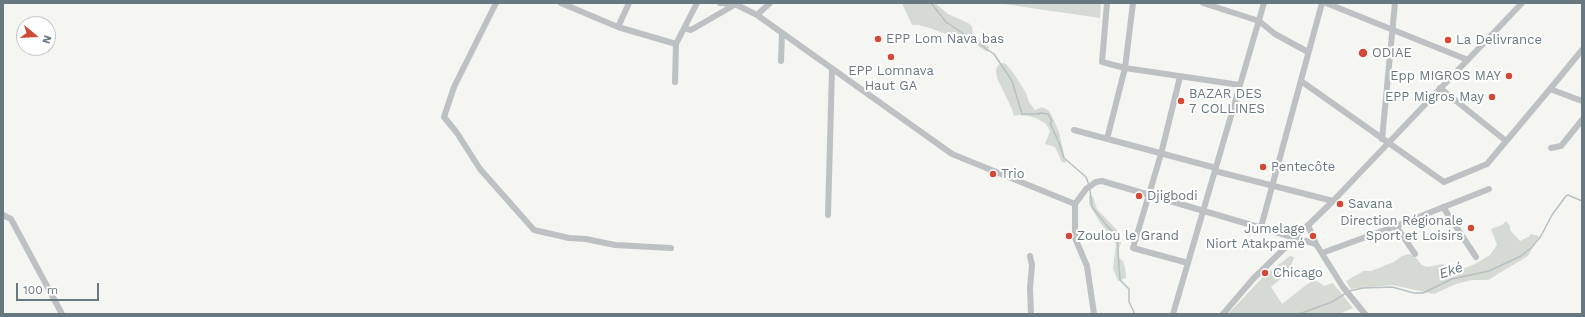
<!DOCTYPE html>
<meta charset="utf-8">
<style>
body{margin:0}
#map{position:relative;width:1585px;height:317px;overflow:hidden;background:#f5f5f2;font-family:"Work Sans",sans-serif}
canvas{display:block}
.frame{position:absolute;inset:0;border:4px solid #677880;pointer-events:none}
.north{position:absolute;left:16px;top:16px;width:40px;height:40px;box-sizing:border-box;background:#fff;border:1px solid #c2c9cc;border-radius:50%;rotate:108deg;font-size:11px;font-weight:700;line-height:16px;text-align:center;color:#677880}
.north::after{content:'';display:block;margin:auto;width:14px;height:18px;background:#d24a35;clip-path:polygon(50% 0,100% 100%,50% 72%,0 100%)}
.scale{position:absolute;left:16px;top:283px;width:83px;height:18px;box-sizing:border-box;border:2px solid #677880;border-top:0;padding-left:5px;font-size:12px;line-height:14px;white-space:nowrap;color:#677880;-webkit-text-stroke:3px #fff;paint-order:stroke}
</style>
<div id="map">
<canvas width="1585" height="317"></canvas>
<div class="frame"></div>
<div class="north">N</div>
<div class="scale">100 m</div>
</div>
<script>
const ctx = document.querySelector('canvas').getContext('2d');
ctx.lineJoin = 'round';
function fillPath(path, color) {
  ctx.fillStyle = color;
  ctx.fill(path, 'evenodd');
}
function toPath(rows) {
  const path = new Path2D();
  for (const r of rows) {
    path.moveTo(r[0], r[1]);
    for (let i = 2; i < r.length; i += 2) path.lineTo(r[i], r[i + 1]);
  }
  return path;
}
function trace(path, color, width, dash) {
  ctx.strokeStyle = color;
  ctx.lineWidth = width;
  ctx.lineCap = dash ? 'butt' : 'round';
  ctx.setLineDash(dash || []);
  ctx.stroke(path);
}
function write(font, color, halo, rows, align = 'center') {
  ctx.font = font + ' "Work Sans",sans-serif';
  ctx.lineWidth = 4;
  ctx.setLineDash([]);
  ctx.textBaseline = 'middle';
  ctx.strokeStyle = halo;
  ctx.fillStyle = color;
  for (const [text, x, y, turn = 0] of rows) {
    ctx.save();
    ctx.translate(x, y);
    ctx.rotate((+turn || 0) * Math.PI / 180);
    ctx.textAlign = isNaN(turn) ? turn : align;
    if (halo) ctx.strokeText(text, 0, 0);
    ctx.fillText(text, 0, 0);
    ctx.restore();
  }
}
fillPath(toPath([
 [902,3,935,3,948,14,968,23,972,26,973,36,989,47,987,52,974,43,969,42,961,44,954,37,930,28,918,25,912,25],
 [997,3,1101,3,1100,18],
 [1003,63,1006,64,1014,74,1026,93,1029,102,1035,110,1042,107,1048,110,1051,114,1059,132,1066,163,1062,162,1055,147,1045,144,1050,131,1046,124,1038,119,1029,116,1018,115,1014,116,1011,107,997,78,996,70,998,65],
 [1089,195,1093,197,1097,209,1116,229,1120,237,1121,243,1119,248,1119,258,1123,261,1125,268,1126,278,1118,281,1113,269,1116,245,1114,239,1101,224,1089,204],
 [1506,221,1510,226,1510,230,1520,241,1528,237,1531,234,1539,236,1528,256,1488,280,1472,280,1456,284,1434,294,1392,285,1351,289,1346,281,1364,271,1371,271,1394,262,1402,256,1410,254,1416,258,1422,265,1427,267,1442,264,1460,270,1475,264,1490,255,1497,245,1491,229,1502,225],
 [1290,256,1294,257,1289,272,1271,287,1282,304,1314,279,1324,286,1333,283,1353,308,1339,314,1228,314,1265,275]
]), '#d5dad2');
trace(toPath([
 [931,3,946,22,994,54,1012,81,1022,114,1038,114,1041,113,1048,114,1052,121,1050,123,1059,143,1064,158,1086,177,1089,185],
 [1090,189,1092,207,1108,227,1117,235,1120,280,1129,289,1129,302,1135,314],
 [1349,291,1363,288,1392,287,1414,293,1423,293,1452,279,1489,271,1521,256,1532,247,1541,236,1552,215,1566,196,1568,195,1582,201],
 [1299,314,1332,302,1346,293]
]), '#b5c1c4', 1.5);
trace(toPath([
 [496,3,454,87,444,117,457,133,480,169,534,230,569,238,586,239,615,245,671,248],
 [561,3,618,27,676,44],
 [720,3,735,4,757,15,952,154,1075,204,1075,238,1087,266,1094,314],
 [1107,3,1102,62,1125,68,1240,85],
 [1203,3,1259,21,1275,34,1308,52],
 [1326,3,1468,60],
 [757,15,770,3],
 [618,27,629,3],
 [684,28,691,30,736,4],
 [781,61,782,33],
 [1180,77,1161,154,1133,248,1188,263],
 [1301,81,1444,182,1487,164,1550,89,1582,101],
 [675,82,676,44,697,3],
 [1440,88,1506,141],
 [1550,89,1582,50],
 [1074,130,1216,168],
 [1107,139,1125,68,1133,3],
 [1382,139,1395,3],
 [1551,148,1561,146,1582,120],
 [1215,171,1333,201],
 [1075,204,1086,189,1096,182,1102,181,1316,244],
 [1443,207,1476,257],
 [3,215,11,219,62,314],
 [828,215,832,69],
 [1308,225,1316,244,1343,287,1365,314],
 [1396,226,1415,254],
 [1261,227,1322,3],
 [1322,253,1396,226,1489,189],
 [1030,256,1032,265,1030,288,1031,314],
 [1173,314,1264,3],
 [1223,314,1253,279,1333,201,1522,3]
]), '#bdc1c4', 6);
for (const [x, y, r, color] of [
 [878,39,4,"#d24a35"],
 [1448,40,4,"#d24a35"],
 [1363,53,5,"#d24a35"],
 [891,57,4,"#d24a35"],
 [1509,76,4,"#d24a35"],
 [1492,97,4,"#d24a35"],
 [1181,101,4,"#d24a35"],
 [1263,167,4,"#d24a35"],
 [993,174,4,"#d24a35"],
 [1139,196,4,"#d24a35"],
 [1340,204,4,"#d24a35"],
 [1471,228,4,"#d24a35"],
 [1069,236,4,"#d24a35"],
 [1313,236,4,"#d24a35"],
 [1265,273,4,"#d24a35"]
]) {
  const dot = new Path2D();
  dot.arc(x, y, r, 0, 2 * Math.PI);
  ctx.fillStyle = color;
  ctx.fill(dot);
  trace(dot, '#fff', 1.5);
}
write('13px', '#677880', '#fff', [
 ["EPP Lom Nava bas",886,39],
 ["La Delivrance",1456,40],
 ["ODIAE",1372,53],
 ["EPP Lomnava",891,71,"center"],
 ["Haut GA",891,86,"center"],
 ["Epp MIGROS MAY",1501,76,"right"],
 ["BAZAR DES",1189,94],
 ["7 COLLINES",1189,109],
 ["EPP Migros May",1484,97,"right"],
 ["Pentecôte",1271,167],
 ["Trio",1001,174],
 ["Djigbodi",1147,196],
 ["Savana",1348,204],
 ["Direction Régionale",1463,221,"right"],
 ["Sport et Loisirs",1463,236,"right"],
 ["Jumelage",1305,229,"right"],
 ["Niort Atakpamé",1305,244,"right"],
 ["Zoulou le Grand",1077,236],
 ["Chicago",1273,273]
], 'left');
write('italic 14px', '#63787d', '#fff', [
 ["Eké",1451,271,-19]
]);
</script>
